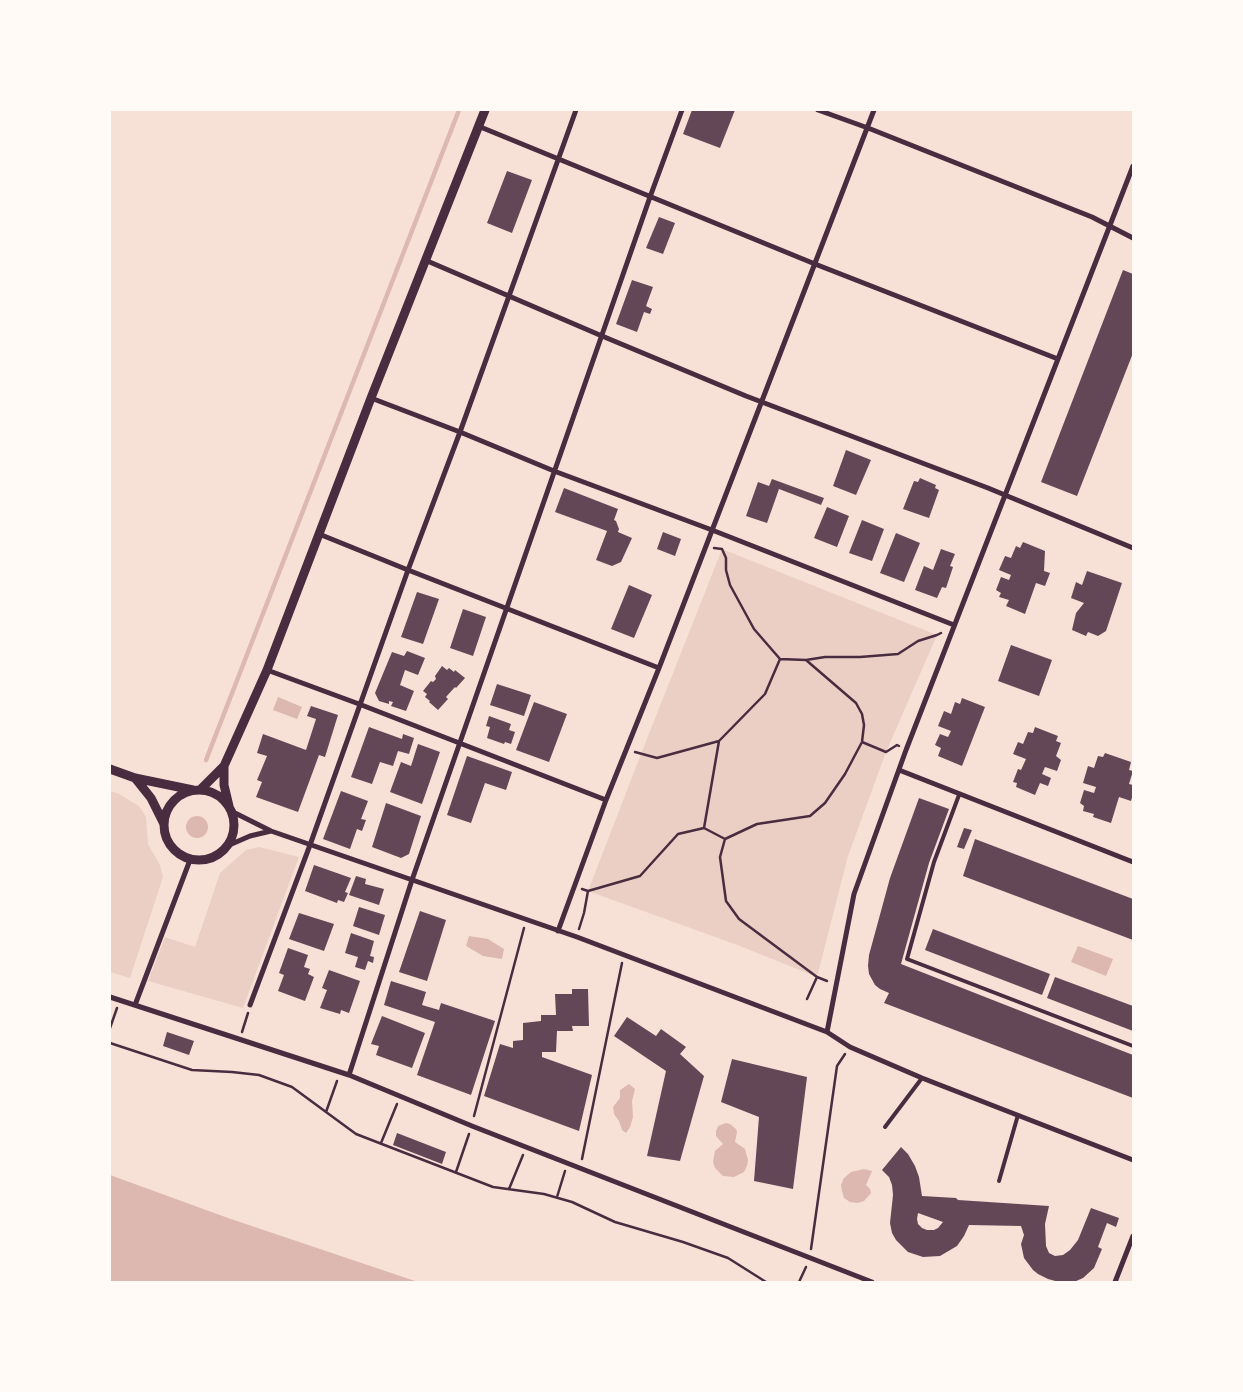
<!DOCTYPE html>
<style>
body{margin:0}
#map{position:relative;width:1243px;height:1392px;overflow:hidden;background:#f7e1d7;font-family:"PT Sans Narrow",sans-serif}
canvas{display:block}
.frame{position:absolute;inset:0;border:111px solid #fffaf5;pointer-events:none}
</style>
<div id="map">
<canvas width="1243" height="1392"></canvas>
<div class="frame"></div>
</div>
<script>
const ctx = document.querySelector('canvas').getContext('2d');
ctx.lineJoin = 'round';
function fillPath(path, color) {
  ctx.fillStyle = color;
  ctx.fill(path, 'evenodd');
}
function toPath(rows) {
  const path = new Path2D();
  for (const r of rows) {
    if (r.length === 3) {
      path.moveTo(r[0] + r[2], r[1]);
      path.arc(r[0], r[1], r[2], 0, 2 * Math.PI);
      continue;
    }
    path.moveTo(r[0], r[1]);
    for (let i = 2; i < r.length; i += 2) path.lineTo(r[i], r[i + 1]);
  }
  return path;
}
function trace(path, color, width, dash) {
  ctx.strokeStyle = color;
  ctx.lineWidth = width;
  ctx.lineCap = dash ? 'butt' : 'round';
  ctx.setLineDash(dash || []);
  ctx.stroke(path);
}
fillPath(toPath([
 [722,549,937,635,886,752,848,856,817,977,740,946,588,891,641,754],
 [110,791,119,794,139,806,146,817,148,844,160,865,163,877,130,978,110,972],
 [259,847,299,857,243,1008,148,981,165,937,195,947,220,873,246,850]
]), '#ebcfc5');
fillPath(toPath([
 [278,697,302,707,297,719,273,710],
 [197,827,11],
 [469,936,488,939,504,949,502,959,483,956,466,946],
 [1078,946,1113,959,1106,976,1071,962],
 [629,1084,635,1089,632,1101,633,1117,630,1127,626,1133,622,1130,619,1121,614,1114,613,1107,620,1098,620,1090],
 [726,1123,730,1124,736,1129,737,1132,735,1142,745,1149,748,1160,747,1166,744,1172,734,1177,723,1176,715,1168,713,1162,715,1151,723,1144,716,1136,716,1131,718,1126],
 [864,1169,872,1171,866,1185,870,1189,871,1193,864,1201,858,1203,850,1202,844,1198,842,1191,841,1185,844,1178,851,1172],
 [110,1175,228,1218,418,1282,110,1282]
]), '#dcb8b0');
trace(toPath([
 [206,760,459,110]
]), '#dcb8b0', 4.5);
fillPath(toPath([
 [692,110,735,110,720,148,683,134],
 [507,171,532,180,512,233,487,223],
 [659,217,675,223,663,254,646,248],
 [1123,270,1133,274,1133,353,1077,496,1041,482],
 [632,280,653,287,646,306,652,309,650,314,644,312,637,332,616,324],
 [846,450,871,460,856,495,833,486],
 [920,478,936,485,935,488,939,490,929,518,903,509,914,481,918,482],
 [772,479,824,498,821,505,779,489,767,523,746,516,758,482,769,486],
 [564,488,618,509,614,520,616,521,619,529,618,532,632,538,621,562,612,566,596,560,607,531,555,512],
 [827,507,849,516,837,547,814,538],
 [862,520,884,529,872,561,849,553],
 [663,532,681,539,675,556,657,549],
 [896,533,920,543,904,582,880,573],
 [1023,542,1045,551,1044,571,1050,573,1045,586,1036,583,1025,614,1006,606,1009,600,999,597,1001,593,996,590,1001,577,1009,580,1011,575,999,570,1005,556,1011,558,1016,546,1020,548],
 [941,549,955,554,950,566,953,567,946,588,942,587,937,598,915,590,924,566,933,570],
 [1087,571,1122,583,1106,631,1098,636,1088,632,1086,636,1072,630,1076,613,1084,603,1071,598,1076,582,1082,585],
 [629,585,652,595,634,638,611,629],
 [417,592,439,599,423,644,401,637],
 [463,609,486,617,473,656,450,648],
 [1011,645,1052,660,1039,696,998,681],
 [407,651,425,658,418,675,405,670,400,685,414,691,406,711,391,706,393,702,389,701,389,704,379,701,375,693,392,652,404,656],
 [442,666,447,670,449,668,454,672,455,670,465,678,456,688,455,687,446,697,448,699,438,710,429,702,430,701,425,697,427,694,423,691,431,681,433,682,436,679,435,676],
 [497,684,531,695,524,716,490,705],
 [962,698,985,707,962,766,938,756,941,748,935,745,940,734,948,737,951,731,938,726,944,711,951,714,955,702,960,704],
 [534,702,567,714,549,762,516,750],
 [311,706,338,715,325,757,319,755,298,812,256,797,262,782,257,780,267,756,257,753,263,734,306,750,316,719,307,716],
 [489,716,511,724,509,730,515,732,511,744,505,742,504,744,487,738,490,727,486,726],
 [369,727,402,739,403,734,414,738,409,754,398,751,393,766,380,762,372,784,351,777],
 [1035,727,1058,736,1056,741,1061,743,1056,756,1061,760,1057,771,1045,767,1042,774,1051,778,1048,786,1040,783,1035,795,1016,787,1017,783,1013,782,1018,769,1021,770,1026,759,1013,754,1018,742,1023,744,1028,732,1033,733],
 [418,744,440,752,422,804,390,792,401,762,411,766],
 [1105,753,1131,762,1129,770,1133,771,1129,784,1133,785,1133,794,1131,801,1119,797,1111,823,1093,817,1094,814,1083,811,1084,806,1080,803,1084,790,1094,793,1096,787,1083,783,1088,766,1094,768,1098,756,1103,757],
 [467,756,512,772,506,790,485,783,471,823,447,815],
 [341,791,368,801,361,819,366,820,362,831,357,829,350,849,323,839],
 [919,798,949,809,929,863,901,964,1133,1055,1133,1098,884,1003,889,993,880,989,875,985,869,974,868,966,869,955,890,878],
 [386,803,421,816,409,854,401,858,372,847],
 [964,828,972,830,964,849,957,847],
 [975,839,1133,899,1133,940,963,876],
 [314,865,351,878,345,892,348,893,344,902,338,900,337,903,305,891],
 [356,876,366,879,365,884,384,889,379,905,349,895],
 [359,907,385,915,379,935,353,926],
 [420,911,446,920,427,981,399,972],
 [299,913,334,924,324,951,289,939],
 [933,929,1050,974,1042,995,925,950],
 [351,933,374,941,370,956,374,957,373,963,368,961,365,970,355,967,358,957,345,953],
 [288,948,308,955,304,967,310,969,308,974,314,977,305,1001,278,991,284,975,279,973],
 [329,970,360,981,349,1013,341,1010,340,1014,320,1008,327,990,322,988],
 [1055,977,1133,1006,1133,1031,1047,998],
 [391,981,426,992,422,1005,439,1010,441,1003,495,1021,471,1095,417,1075,435,1022,384,1005],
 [572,989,588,989,589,1026,572,1026,573,1031,557,1031,556,1052,542,1052,542,1057,592,1075,579,1131,484,1096,500,1044,513,1048,513,1041,523,1040,523,1023,541,1021,541,1015,556,1015,555,994,572,994],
 [382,1016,425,1033,412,1068,376,1055,379,1046,371,1044],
 [627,1017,656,1036,661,1029,686,1047,680,1054,704,1076,680,1161,647,1156,666,1071,614,1036],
 [167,1032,194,1041,189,1055,163,1046],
 [732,1059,807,1077,793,1189,754,1181,759,1117,721,1102],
 [397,1133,446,1152,442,1164,393,1145],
 [901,1147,908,1154,915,1166,919,1177,922,1196,956,1198,958,1200,1049,1206,1045,1224,1046,1246,1049,1253,1055,1256,1063,1255,1070,1250,1078,1240,1091,1208,1119,1218,1116,1227,1107,1223,1098,1247,1102,1249,1094,1268,1083,1278,1074,1282,1059,1282,1048,1279,1038,1274,1033,1270,1024,1258,1021,1244,1024,1235,1021,1226,969,1225,964,1236,957,1246,940,1256,923,1257,908,1252,896,1240,892,1233,890,1223,893,1195,892,1185,889,1177,882,1170],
 [918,1213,943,1222,938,1228,934,1230,927,1230,922,1228,918,1224,917,1219]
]), '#644757');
trace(toPath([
 [714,548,722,549,726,558,726,570,730,585,754,629,780,659,806,660,856,703,862,714,864,725,862,742,845,774,825,803,810,816,757,824,725,839,720,857,726,901,739,919,817,977,807,999],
 [806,660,825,657,860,657,898,654,918,641,937,635,941,633],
 [862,742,886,752,897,745,899,746],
 [635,752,657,758,719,741,765,694,780,659],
 [704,828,719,741],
 [582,889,588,891,640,876,678,834,704,828,725,839],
 [579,929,584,913,588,891],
 [817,977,827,981],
 [110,1028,117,1008],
 [242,1032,248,1013],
 [110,1043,192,1070,232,1072,259,1075,292,1087,356,1134,493,1187,544,1194,572,1202,615,1222,683,1242,728,1258,766,1282],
 [326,1112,337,1081],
 [474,1116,524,928],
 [381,1143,397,1104],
 [582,1159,622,963],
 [456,1172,469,1134],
 [509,1189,523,1155],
 [557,1197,565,1171],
 [811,1249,837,1066,845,1054],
 [799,1282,806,1267]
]), '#4a2c40', 2.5);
trace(toPath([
 [959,795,934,862,907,959,1133,1046],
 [885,1127,922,1078],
 [999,1181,1018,1115]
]), '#4a2c40', 4);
trace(toPath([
 [818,110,868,128,1092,217,1133,238],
 [478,126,815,264,1058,359],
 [425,260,602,336,746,396,988,488,1133,548],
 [371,398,460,432,554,471,712,530,954,625],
 [319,534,408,570,659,668],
 [267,670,359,704,606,800],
 [899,770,1133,862],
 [231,811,271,831,577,937,827,1032,850,1047,922,1078,1133,1160],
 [227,846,250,836,271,831],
 [558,931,606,800,659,668,874,110],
 [110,997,349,1075,472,1126,872,1282],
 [135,1005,190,860],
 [250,1005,310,845,408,570,460,432,576,110],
 [827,1032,854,894,906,750,1133,166],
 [349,1075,412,880,650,197,682,110],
 [1115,1282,1133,1236]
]), '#4a2c40', 5);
trace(toPath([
 [224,766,224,785,229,806],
 [110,769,135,778,193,790],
 [135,778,151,798,164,824],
 [200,790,224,766,267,670,371,398,485,110],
 [199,825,35]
]), '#4a2c40', 9);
</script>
